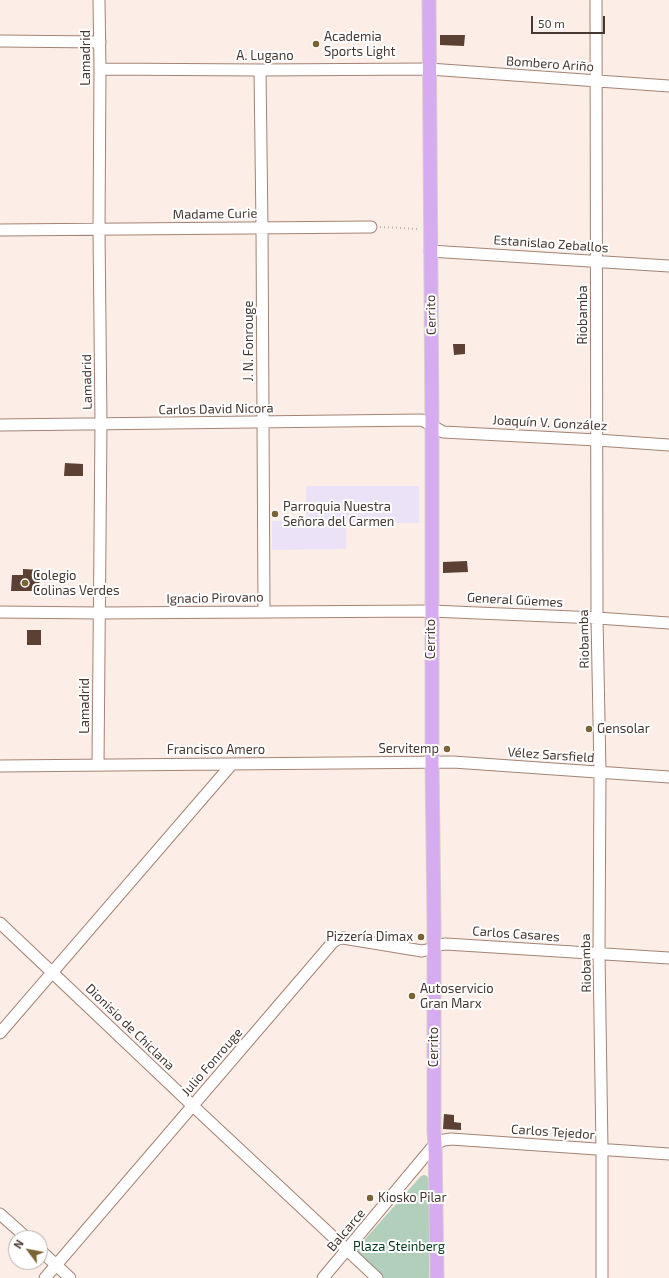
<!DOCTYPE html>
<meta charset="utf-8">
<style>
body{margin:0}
#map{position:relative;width:669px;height:1278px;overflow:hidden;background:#fcede6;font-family:"Exo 2",sans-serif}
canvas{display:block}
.north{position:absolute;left:8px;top:1230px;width:40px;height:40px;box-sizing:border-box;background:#fff;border:1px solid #b5afad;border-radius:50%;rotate:302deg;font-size:11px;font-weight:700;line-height:16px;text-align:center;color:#463731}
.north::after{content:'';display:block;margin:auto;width:14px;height:18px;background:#7a6433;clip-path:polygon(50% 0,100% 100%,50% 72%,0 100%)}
.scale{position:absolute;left:531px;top:16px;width:74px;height:18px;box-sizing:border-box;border:2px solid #463731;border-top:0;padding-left:5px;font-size:12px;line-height:14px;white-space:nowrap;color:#463731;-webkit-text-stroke:3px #fff;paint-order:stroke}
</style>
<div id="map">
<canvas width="669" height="1278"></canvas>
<div class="north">N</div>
<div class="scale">50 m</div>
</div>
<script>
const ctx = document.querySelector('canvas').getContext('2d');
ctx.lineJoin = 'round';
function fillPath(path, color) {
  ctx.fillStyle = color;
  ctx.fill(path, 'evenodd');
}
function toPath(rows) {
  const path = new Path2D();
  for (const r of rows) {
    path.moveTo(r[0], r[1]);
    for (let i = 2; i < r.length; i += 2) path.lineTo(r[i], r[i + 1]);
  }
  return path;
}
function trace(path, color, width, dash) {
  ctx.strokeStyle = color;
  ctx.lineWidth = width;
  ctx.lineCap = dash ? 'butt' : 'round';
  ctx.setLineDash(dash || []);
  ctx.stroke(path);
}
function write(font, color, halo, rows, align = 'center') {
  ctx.font = font + ' "Exo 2",sans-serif';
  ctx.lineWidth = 4;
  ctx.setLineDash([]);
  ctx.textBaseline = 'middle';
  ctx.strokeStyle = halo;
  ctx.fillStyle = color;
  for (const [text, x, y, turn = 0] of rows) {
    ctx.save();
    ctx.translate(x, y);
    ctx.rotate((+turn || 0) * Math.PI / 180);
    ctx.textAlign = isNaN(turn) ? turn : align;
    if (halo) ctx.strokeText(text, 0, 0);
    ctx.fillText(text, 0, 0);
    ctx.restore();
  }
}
fillPath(toPath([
 [306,486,419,486,419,523,346,523,346,549,272,550,272,521,306,520]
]), '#ebe2f8');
fillPath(toPath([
 [424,1175,427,1176,429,1180,429,1278,382,1278,357,1255,356,1251,358,1247,421,1176]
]), '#b1cfba');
fillPath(toPath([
 [440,35,465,35,464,46,440,45],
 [453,344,465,344,465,354,454,355],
 [65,463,83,464,83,476,64,476],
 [467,561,468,572,443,573,443,562],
 [23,569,40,570,39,591,11,591,12,575,23,575],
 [27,630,41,630,41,645,27,645],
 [444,1114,454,1115,454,1122,461,1123,461,1130,443,1129]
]), '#5b4033');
const minor = toPath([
 [596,0,597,618,600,772,599,953,602,1149,602,1278],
 [0,41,100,42],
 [100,69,260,70,429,69,669,86],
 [260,70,262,228,264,611],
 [0,230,371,227],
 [430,251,669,266],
 [0,425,422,420,443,432,597,440,669,445],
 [0,612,99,613,431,611,597,618,669,623],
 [98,765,101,424,99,229,100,69,99,0],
 [0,766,453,762,669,777],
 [0,923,193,1106,377,1278],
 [0,1033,232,764],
 [0,1214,27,1238],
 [40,1250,70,1278],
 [45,1278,333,942,338,939,343,938,422,951,435,948,438,945,446,944,669,958],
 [323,1278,435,1144,444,1140,451,1139,669,1154]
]);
const major = toPath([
 [429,0,432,425,432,762,434,921,434,1132,435,1144,437,1278]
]);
trace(minor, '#a48374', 13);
trace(major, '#d3cfce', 15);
trace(toPath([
 [380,227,419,229]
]), '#bfb0a9', 2, [1, 3]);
trace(minor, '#fff', 11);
trace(major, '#d6abf0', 13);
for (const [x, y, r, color] of [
 [316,44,4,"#7a6433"],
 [275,514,4,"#7a6433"],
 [25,583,4,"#7a6433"],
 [589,729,4,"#7a6433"],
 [447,749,4,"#7a6433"],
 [421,937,4,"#7a6433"],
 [412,996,4,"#7a6433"],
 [370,1198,4,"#7a6433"]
]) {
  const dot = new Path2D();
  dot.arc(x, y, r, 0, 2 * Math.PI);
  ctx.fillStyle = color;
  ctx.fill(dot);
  trace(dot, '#fff', 1.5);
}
write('13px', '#463731', '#fff', [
 ["Academia",324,37],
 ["Sports Light",324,52],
 ["Parroquia Nuestra",283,507],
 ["Señora del Carmen",283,522],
 ["Colegio",33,576],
 ["Colinas Verdes",33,591],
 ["Gensolar",597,729],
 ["Servitemp",439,749,"right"],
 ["Pizzería Dimax",413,937,"right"],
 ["Autoservicio",420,989],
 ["Gran Marx",420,1004],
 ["Kiosko Pilar",378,1198]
], 'left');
write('13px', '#463731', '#fff', [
 ["A. Lugano",265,56],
 ["Lamadrid",86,58,-90],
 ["Bombero Ariño",550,64,4],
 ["Madame Curie",215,214,-1],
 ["Estanislao Zeballos",551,244,4],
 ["Cerrito",431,315,-91],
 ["Riobamba",583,315,-90],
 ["J. N. Fonrouge",249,341,-90],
 ["Lamadrid",87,382,-91],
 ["Carlos David Nicora",216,409,-1],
 ["Joaquín V. González",550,423,3],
 ["Ignacio Pirovano",215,598,-1],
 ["General Güemes",515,600,3],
 ["Cerrito",431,639,-90],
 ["Riobamba",584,639,-91],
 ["Lamadrid",85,706,-90],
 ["Francisco Amero",216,750],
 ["Vélez Sarsfield",551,755,4],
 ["Carlos Casares",516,934,4],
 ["Riobamba",586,963,-91],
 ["Dionisio de Chiclana",130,1027,44],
 ["Cerrito",434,1047,-90],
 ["Julio Fonrouge",212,1062,-49],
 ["Carlos Tejedor",553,1132,4],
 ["Balcarce",346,1230,-50]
]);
write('13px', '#043a1d', '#fff', [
 ["Plaza Steinberg",399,1247]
]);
</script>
